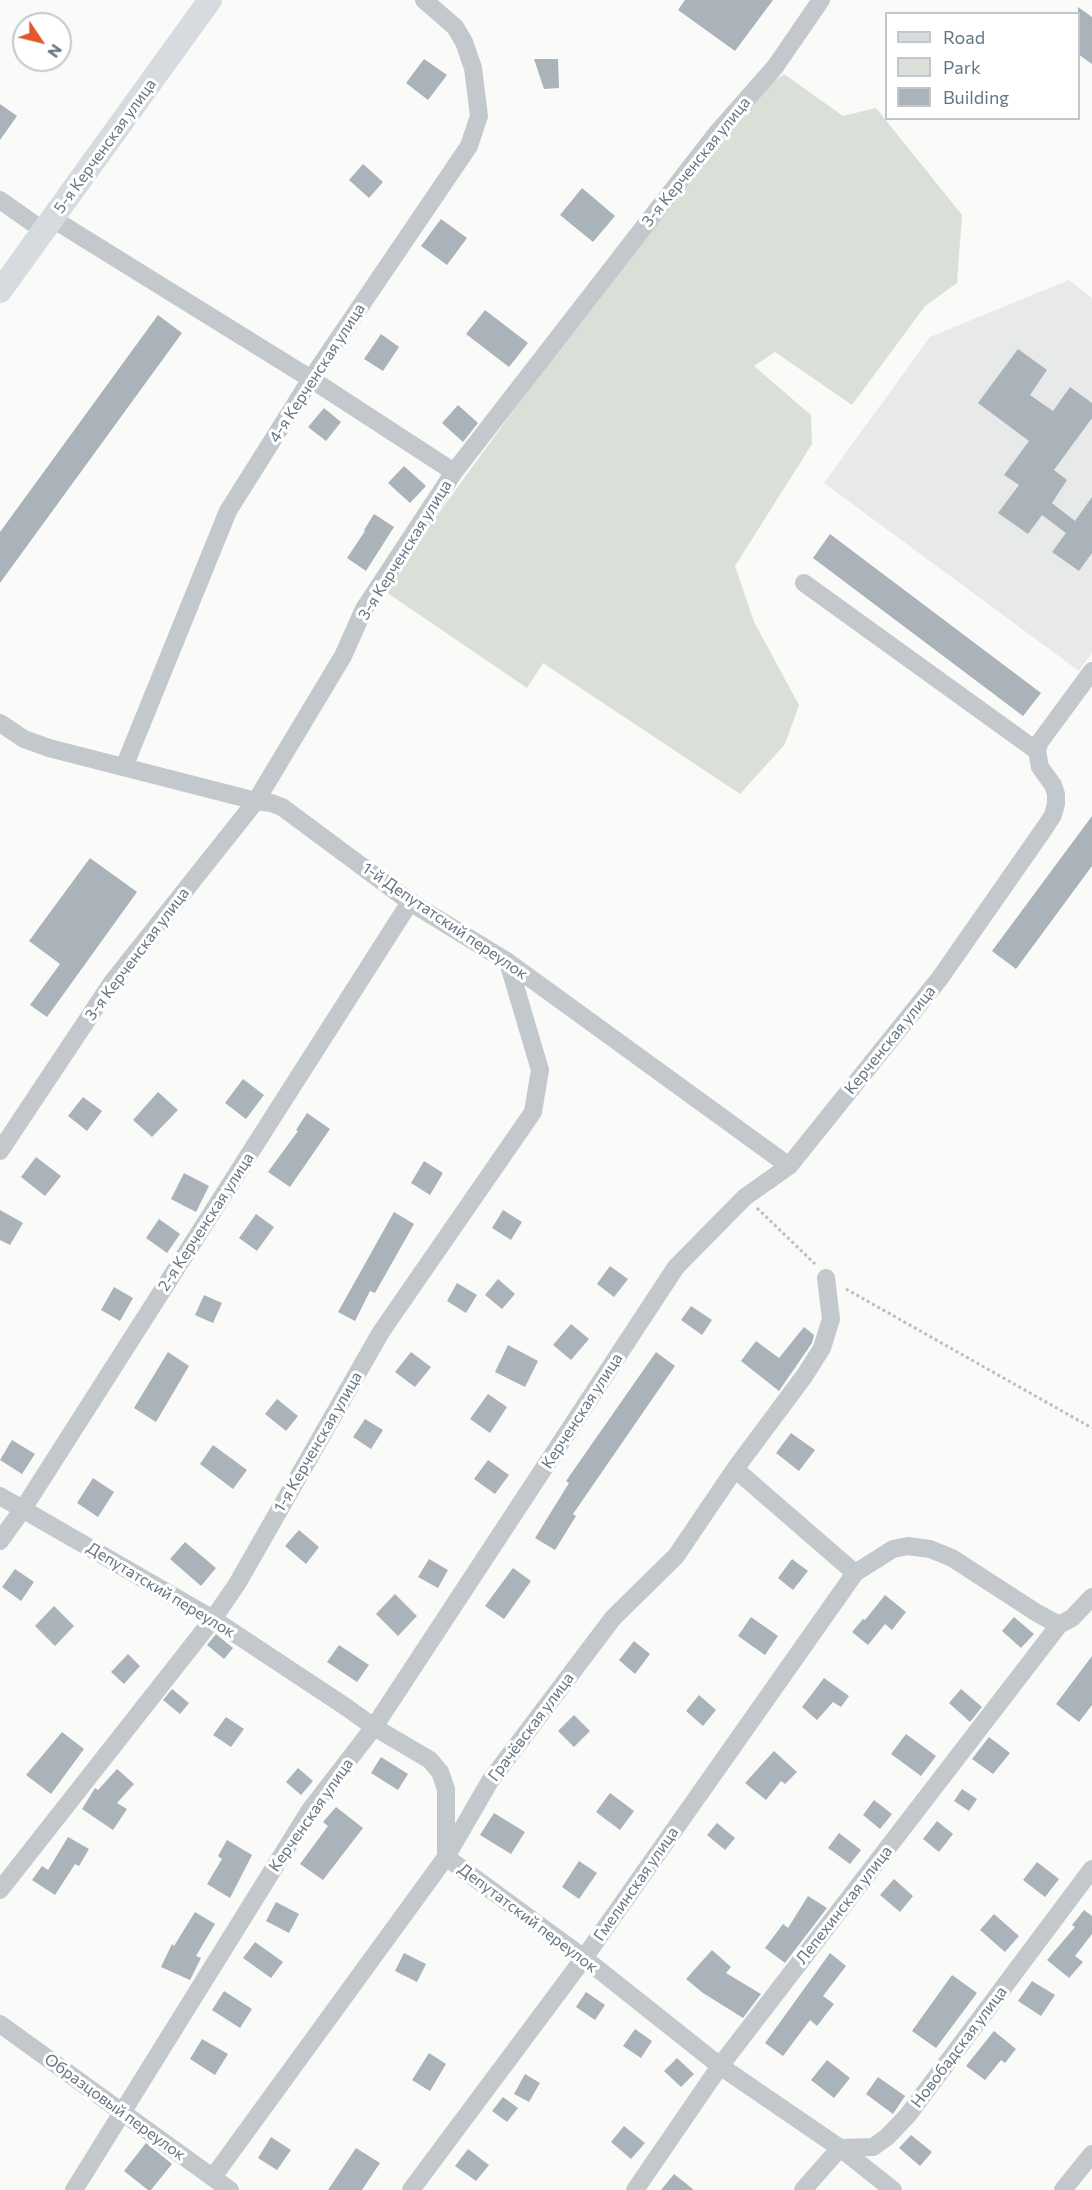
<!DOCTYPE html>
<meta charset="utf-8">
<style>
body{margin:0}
#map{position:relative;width:1092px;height:2190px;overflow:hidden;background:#fafaf8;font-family:Commissioner,sans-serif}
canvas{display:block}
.legend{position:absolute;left:885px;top:12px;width:195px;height:108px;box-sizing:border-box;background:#fff;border:2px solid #c1c8cd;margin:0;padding:8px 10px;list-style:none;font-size:18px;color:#657683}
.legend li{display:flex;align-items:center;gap:12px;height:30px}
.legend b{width:30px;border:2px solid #c1c8cd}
.north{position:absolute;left:12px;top:12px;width:60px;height:60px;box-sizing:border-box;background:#fff;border:2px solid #c1c8cd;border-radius:50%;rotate:125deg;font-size:16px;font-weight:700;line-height:24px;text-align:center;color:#657683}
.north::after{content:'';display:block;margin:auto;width:21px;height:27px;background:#e4572e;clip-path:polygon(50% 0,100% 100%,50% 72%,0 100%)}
</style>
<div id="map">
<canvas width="1092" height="2190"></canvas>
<ul class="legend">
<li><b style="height:8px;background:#d6dbdf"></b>Road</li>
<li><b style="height:16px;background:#dadfd7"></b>Park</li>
<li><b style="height:16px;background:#aab3b9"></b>Building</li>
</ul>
<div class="north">N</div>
</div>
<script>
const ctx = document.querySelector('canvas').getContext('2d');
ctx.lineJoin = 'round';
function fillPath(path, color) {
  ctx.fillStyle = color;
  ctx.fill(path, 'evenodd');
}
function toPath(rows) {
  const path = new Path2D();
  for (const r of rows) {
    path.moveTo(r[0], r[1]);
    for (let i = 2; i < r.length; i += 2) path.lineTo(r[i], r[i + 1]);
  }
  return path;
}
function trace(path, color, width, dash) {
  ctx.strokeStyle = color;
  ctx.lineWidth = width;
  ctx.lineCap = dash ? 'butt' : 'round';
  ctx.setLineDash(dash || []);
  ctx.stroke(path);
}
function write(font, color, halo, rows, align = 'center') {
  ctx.font = font + ' Commissioner,sans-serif';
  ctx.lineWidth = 6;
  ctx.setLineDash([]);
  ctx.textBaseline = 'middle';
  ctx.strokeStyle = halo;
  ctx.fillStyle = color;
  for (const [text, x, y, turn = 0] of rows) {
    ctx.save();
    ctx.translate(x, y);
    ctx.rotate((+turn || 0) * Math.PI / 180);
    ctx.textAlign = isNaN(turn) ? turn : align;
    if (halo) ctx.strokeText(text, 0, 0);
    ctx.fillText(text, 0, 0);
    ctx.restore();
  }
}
fillPath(toPath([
 [1069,280,1092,298,1092,653,1079,671,824,483,930,337]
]), '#e8e9e9');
fillPath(toPath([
 [784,74,843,116,876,108,962,215,957,283,925,306,852,405,775,352,754,366,811,415,812,444,735,566,754,622,799,705,785,744,740,794,543,663,527,688,383,590,727,116]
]), '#dadfd7');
fillPath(toPath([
 [685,0,773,0,735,51,678,10],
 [1078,7,1092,17,1092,64,1078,54],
 [424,59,447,75,428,100,406,83],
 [534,59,558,59,559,88,544,89],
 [0,104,17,116,0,140],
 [363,164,383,182,369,198,349,180],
 [582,188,615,216,593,242,560,215],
 [441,219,467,238,447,265,421,246],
 [485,310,528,343,509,367,466,334],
 [158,315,182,333,0,583,0,532],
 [381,334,399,347,383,371,364,359],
 [1018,349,1047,370,1030,395,1053,411,1070,387,1092,403,1092,418,1054,470,1067,480,1052,503,1075,521,1092,497,1092,553,1079,571,1052,552,1066,533,1042,515,1028,534,998,513,1019,485,1004,475,1029,441,978,403],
 [458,405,478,423,463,442,442,423],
 [324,408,341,422,326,441,308,427],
 [404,466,426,486,410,503,388,483],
 [374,514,394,527,366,571,347,558,365,531,364,530],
 [830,534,1041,693,1023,716,813,558],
 [1092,816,1092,866,1016,969,992,951],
 [90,858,137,892,47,1017,30,1005,60,964,29,941],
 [243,1079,264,1095,246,1119,225,1103],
 [158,1092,178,1110,152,1137,133,1120],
 [83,1097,102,1111,87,1131,68,1116],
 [307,1113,330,1129,290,1187,268,1172,298,1131,296,1130],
 [36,1157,61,1176,45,1196,21,1177],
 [424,1161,443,1173,430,1195,411,1183],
 [184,1173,209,1186,196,1212,171,1199],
 [0,1210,23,1223,10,1245,0,1240],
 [503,1210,522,1222,511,1240,492,1228],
 [394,1212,414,1224,375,1293,370,1291,355,1321,338,1312],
 [256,1214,274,1227,257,1251,239,1238],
 [159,1219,180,1234,167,1253,146,1238],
 [610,1266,628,1279,614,1297,597,1284],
 [498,1279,515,1294,502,1309,485,1295],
 [457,1283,477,1295,466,1313,447,1301],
 [114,1287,133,1298,120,1321,101,1310],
 [204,1295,222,1303,213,1323,195,1315],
 [691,1306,712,1320,702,1335,681,1320],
 [571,1324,589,1339,571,1360,553,1345],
 [804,1327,814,1335,812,1343,779,1391,741,1361,756,1341,779,1358],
 [508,1345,538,1361,525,1387,495,1372],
 [168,1352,189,1366,156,1422,134,1408],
 [411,1352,431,1367,415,1387,395,1372],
 [656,1352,675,1366,573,1514,576,1516,555,1550,535,1538,569,1483,566,1481],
 [488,1394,507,1407,490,1433,470,1419],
 [277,1399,298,1416,286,1431,265,1414],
 [365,1419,383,1430,371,1449,353,1437],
 [791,1433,815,1450,799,1471,776,1453],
 [12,1440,35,1454,22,1474,0,1460],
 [213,1445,247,1470,233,1489,200,1464],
 [488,1460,509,1475,495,1494,474,1479],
 [93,1478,114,1492,98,1517,77,1503],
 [299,1530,319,1547,306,1564,285,1546],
 [185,1542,216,1568,201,1586,170,1559],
 [429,1559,448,1570,438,1588,418,1577],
 [792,1559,808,1571,793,1590,778,1578],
 [513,1568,531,1581,504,1619,485,1606],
 [15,1569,34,1582,21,1601,2,1587],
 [395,1594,417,1616,398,1636,376,1614],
 [885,1595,906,1612,892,1630,885,1624,868,1645,852,1632,863,1619,865,1620],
 [54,1606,74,1626,55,1646,35,1626],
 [751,1617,778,1636,765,1655,738,1636],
 [1014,1617,1034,1634,1021,1648,1002,1631],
 [216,1634,233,1648,224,1659,207,1645],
 [634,1641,650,1654,635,1674,619,1660],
 [339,1645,369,1665,357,1682,327,1662],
 [128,1654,140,1666,124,1684,111,1672],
 [1092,1656,1092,1705,1079,1722,1056,1704],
 [824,1678,849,1696,841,1707,833,1702,817,1720,802,1707],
 [172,1689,189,1703,180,1714,163,1700],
 [961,1689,982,1707,970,1722,949,1703],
 [699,1695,716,1710,703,1726,686,1711],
 [574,1715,590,1731,574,1747,558,1731],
 [226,1717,244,1729,231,1747,213,1735],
 [62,1732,84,1749,51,1794,26,1775],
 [906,1734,936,1756,921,1776,891,1754],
 [989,1737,1010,1753,993,1774,972,1759],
 [774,1751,797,1772,785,1784,781,1781,766,1800,745,1783],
 [381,1757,408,1774,398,1790,371,1773],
 [298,1768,313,1781,301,1795,286,1782],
 [117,1769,134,1784,117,1803,127,1809,113,1830,82,1809,95,1788,98,1790],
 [962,1789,977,1799,969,1811,954,1801],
 [610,1793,634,1811,620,1830,596,1812],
 [874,1800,892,1814,880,1829,863,1815],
 [336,1807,363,1828,323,1880,300,1864,328,1826,323,1822],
 [494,1813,525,1832,511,1854,480,1835],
 [937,1821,953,1834,939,1852,923,1839],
 [717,1823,735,1838,725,1850,707,1835],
 [839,1833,861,1850,850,1864,828,1848],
 [68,1837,89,1849,79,1866,75,1864,55,1895,32,1880,42,1866,48,1870],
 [227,1840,252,1855,230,1898,207,1884,222,1859,218,1856],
 [579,1861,597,1873,579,1899,562,1887],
 [1037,1862,1059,1879,1045,1897,1023,1880],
 [894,1879,913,1896,900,1912,880,1895],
 [808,1896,827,1908,785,1963,765,1948,783,1924,788,1928],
 [276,1902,299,1914,289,1933,266,1921],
 [1084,1910,1092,1916,1092,1934,1075,1956,1083,1962,1069,1978,1047,1960,1075,1927,1072,1925],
 [195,1912,215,1924,196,1956,201,1958,190,1980,161,1967,172,1944,174,1946],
 [994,1914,1019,1936,1005,1952,980,1930],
 [255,1942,283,1962,271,1978,243,1958],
 [712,1950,731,1967,726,1973,761,1994,743,2018,703,1993,686,1979],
 [404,1953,426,1964,417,1982,395,1971],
 [830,1953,846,1966,823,1996,834,2004,817,2026,810,2020,783,2056,765,2043],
 [952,1975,977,1993,936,2048,912,2031],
 [1032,1981,1055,1995,1041,2016,1018,2001],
 [224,1991,252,2009,240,2028,212,2010],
 [586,1992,605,2005,595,2020,576,2007],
 [635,2029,652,2041,641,2058,623,2046],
 [994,2031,1016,2049,1005,2063,1001,2060,985,2080,966,2066],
 [202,2039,228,2054,215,2075,190,2059],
 [429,2053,446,2064,430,2091,412,2080],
 [677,2058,694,2074,681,2087,664,2071],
 [827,2060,850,2078,834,2098,811,2080],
 [525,2074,540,2083,529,2102,514,2094],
 [878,2077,905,2096,893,2114,866,2094],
 [503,2097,518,2108,507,2122,492,2111],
 [624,2126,645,2143,631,2159,611,2142],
 [911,2135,932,2152,920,2166,899,2148],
 [271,2137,291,2150,277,2170,258,2158],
 [146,2143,172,2164,151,2190,148,2190,124,2171],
 [356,2148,380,2163,362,2190,328,2190],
 [468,2149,489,2165,476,2181,455,2166],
 [674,2174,694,2190,661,2190]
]), '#aab3b9');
trace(toPath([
 [757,1208,815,1264],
 [846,1289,1092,1428]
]), '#bbbfc2', 3, [3, 3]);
trace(toPath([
 [0,200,44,231],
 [53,219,311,379,454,472],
 [804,583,1037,751],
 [0,723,24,739,49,748,256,801,271,803,282,807,410,902,508,962,789,1166],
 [124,767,228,511,311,379,469,146,479,116,473,68,464,42,455,27,424,0],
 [0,1151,113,981,256,801,343,656,364,609,454,472,716,134,775,67,821,0],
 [735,1469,855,1573,893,1549,908,1546,930,1549,952,1558,1037,1613,1059,1625,1072,1618,1092,1597],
 [0,1496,213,1619,346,1707,374,1727,430,1760,440,1772,446,1789,446,1857,584,1958,720,2066,840,2148,893,2190],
 [0,1541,23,1509,410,902],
 [0,1890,213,1619,237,1584,381,1332,533,1112,540,1070,508,962],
 [0,2024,230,2190],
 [213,2177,446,1857,490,1781,613,1618,676,1556,735,1469,805,1375,822,1348,831,1319,826,1278],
 [74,2190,310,1810,374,1727,676,1267,745,1197,789,1166,940,978,1046,826,1053,815,1056,804,1056,794,1053,785,1040,767,1037,751,1039,743,1092,671],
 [411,2190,584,1958,855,1573],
 [635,2190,720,2066,1059,1625],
 [803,2190,840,2148,873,2147,887,2137,908,2115,1092,1869],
 [1063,2190,1092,2154]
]), '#c3c8cc', 18);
trace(toPath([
 [0,291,210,0]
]), '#d6dbdf', 24);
write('16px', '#657683', '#fff', [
 ["5-я Керченская улица",105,146,-54],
 ["3-я Керченская улица",696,162,-51],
 ["4-я Керченская улица",317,373,-57],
 ["3-я Керченская улица",405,550,-58],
 ["1-й Депутатский переулок",445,921,34],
 ["3-я Керченская улица",137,954,-53],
 ["Керченская улица",890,1040,-51],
 ["2-я Керченская улица",206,1222,-57],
 ["Керченская улица",582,1411,-57],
 ["1-я Керченская улица",318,1442,-60],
 ["Депутатский переулок",161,1590,31],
 ["Грачёвская улица",531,1727,-53],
 ["Керченская улица",311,1815,-55],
 ["Гмелинская улица",636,1884,-55],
 ["Лепехинская улица",844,1905,-52],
 ["Депутатский переулок",528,1918,37],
 ["Новобадская улица",959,2047,-53],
 ["Образцовый переулок",115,2107,36]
]);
</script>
